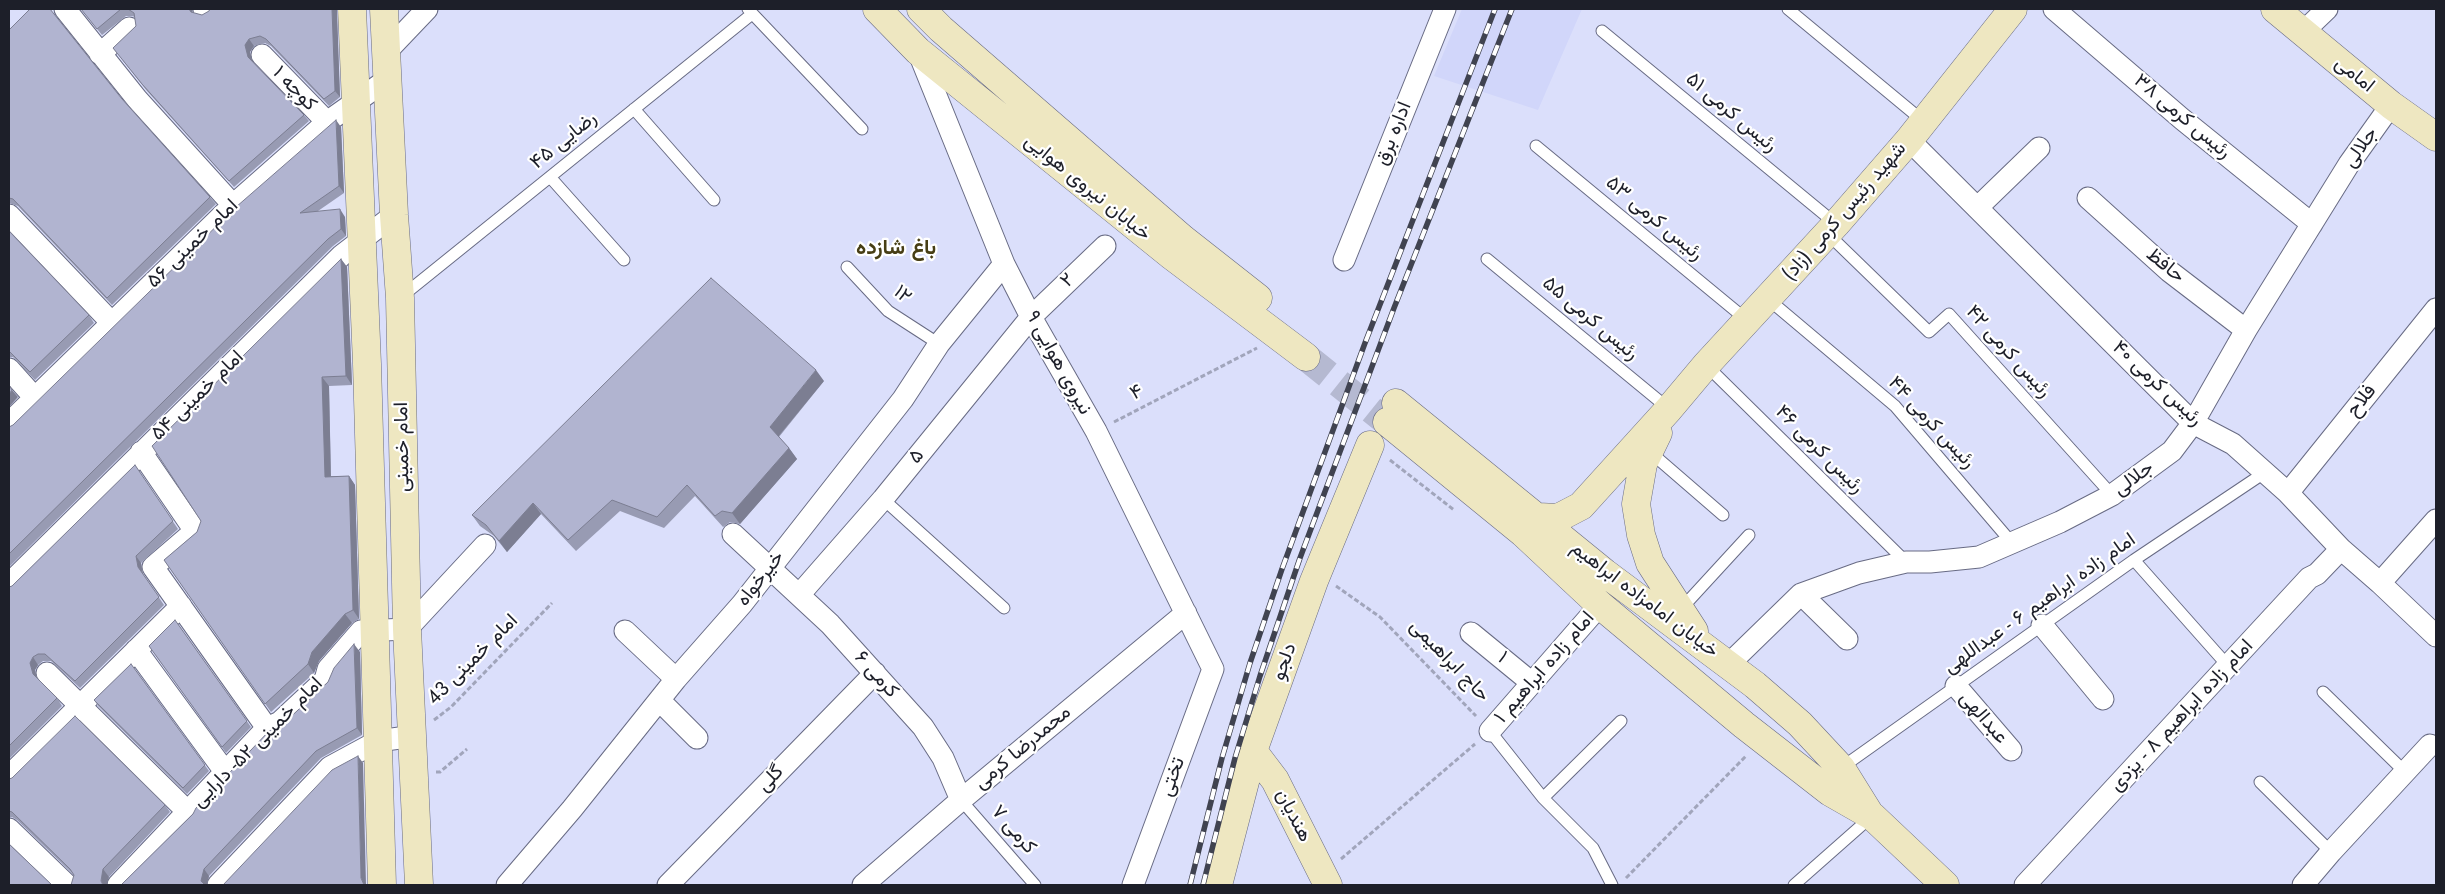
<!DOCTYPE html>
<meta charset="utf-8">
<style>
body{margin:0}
#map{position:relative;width:2445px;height:894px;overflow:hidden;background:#dbdffb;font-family:Jost,sans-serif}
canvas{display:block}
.frame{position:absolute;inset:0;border:10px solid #1d1f29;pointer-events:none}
</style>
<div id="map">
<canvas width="2445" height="894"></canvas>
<div class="frame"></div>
</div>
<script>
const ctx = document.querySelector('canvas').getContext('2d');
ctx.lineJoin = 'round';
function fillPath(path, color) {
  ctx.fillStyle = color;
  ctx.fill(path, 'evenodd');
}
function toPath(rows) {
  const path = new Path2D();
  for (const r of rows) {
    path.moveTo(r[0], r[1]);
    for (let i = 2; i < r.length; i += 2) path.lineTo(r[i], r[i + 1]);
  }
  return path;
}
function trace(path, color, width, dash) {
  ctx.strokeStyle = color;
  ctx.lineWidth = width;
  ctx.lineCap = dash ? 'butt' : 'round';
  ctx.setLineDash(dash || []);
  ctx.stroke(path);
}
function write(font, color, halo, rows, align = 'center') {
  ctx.font = font + ' Jost,Vazirmatn,sans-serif';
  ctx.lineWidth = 4.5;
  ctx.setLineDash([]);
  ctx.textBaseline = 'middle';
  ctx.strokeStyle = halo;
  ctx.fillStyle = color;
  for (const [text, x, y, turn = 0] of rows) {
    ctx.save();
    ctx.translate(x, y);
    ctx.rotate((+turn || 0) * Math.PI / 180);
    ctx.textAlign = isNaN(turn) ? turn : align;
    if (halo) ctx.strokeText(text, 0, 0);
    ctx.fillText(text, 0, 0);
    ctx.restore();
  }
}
fillPath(toPath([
 [1462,9,1582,9,1538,110,1434,76]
]), '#d1d6fa');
trace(toPath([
 [1306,357,1387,422]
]), '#b5b9d1', 28, [28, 14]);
const lane = toPath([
 [748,9,862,129],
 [1788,9,1923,121],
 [1602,31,1836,224],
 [634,109,714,200],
 [1536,146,1748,321],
 [550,177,624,260],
 [1828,234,1929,332,1949,314,2112,495],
 [1487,259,1669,409],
 [847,267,888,311,939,344],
 [401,297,752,14],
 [1768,299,1895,406,2012,543],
 [1706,365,1906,562],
 [1649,451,1723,515],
 [883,499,1004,608],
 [2134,560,2228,666],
 [1681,609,1749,535],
 [2323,692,2405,772],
 [1490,731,1543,798,1593,848,1612,885],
 [1841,768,2134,560,2264,473],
 [2260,782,2331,852],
 [1543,798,1621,721],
 [961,800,1035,885],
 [1794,885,1871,817]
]);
const street = toPath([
 [65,9,137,99,233,205],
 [2054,9,2182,119,2312,224],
 [204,10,205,9],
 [2302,33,2327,9],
 [387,51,427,9],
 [918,51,1004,264,1031,317,1096,431,1213,669,1133,885],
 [100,54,129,28],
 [262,55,327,122],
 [1909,140,2193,423,2233,444,2288,493,2341,549,2380,583,2436,636],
 [2088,198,2169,271,2246,330],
 [1977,208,2039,148],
 [9,215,111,322],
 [1344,260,1445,9],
 [9,369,35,398],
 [9,423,233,205,327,122,388,79],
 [141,452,195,531,153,567,267,728],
 [2288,493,2436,309],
 [733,534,830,624,923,727,943,758,961,800],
 [2380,583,2436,520],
 [9,584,342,255,394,215],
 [1801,594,1847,639],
 [799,595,883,499,1031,317,1105,246],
 [2042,625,2103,699],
 [625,631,676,679],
 [1471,633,1532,683],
 [136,650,226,773],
 [1729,664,1801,594,1859,573,1906,562,1930,562,1979,557,2060,522,2112,495,2172,451,2193,423,2246,330,2349,164,2391,105],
 [47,673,189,813],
 [1956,686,2011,750],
 [660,701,697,738],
 [1490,731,1600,605],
 [9,776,181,606],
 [9,829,67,885],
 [118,885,267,728,280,722,325,680,328,669,361,631,407,629,485,545],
 [218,885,330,767,378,741,414,736],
 [507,885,572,809,676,679,742,604,903,399,939,344,1004,264],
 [668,885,875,673],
 [863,885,961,800,1186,613],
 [2025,885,2309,578,2317,574,2341,549],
 [2303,885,2331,852,2430,745]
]);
const secondary = toPath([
 [352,9,367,364,382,885],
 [384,9,394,215,400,298,407,629,419,885],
 [877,9,918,51,1172,256,1306,357],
 [921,9,941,29,1183,239,1258,298],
 [2275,9,2391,105,2436,137],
 [1396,403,1605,573,1755,685,1800,724,1841,768,1869,813],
 [1387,422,1523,533,1600,605,1744,725,1830,792,1872,816,1945,885],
 [1658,433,1643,464,1636,504,1641,535,1650,563,1694,631],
 [1538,517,1558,518,1581,506,1669,409,1706,365,1836,224,1909,140,2013,9],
 [1253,751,1275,780,1328,885],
 [1218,885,1253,751,1314,581,1370,445]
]);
trace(lane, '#686b84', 13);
trace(street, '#686b84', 23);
trace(secondary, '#686b84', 29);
trace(toPath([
 [1114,422,1257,348],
 [1390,460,1454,510],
 [1336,586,1380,617,1476,716],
 [434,720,451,707,552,603],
 [436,772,440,772,467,749],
 [1341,859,1475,744],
 [1626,878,1746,756]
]), '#a1a5bb', 3, [5, 2.5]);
trace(lane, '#fff', 11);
trace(street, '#fff', 21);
trace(secondary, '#eee7c1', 28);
const rail = toPath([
 [1190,885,1222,758,1250,663,1282,569,1365,343,1495,9],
 [1203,885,1235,758,1260,676,1300,558,1394,308,1512,9]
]);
trace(rail, '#404350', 5.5);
trace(rail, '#fff', 4, [11]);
fillPath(toPath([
 [81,9,193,9,192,13,202,15,336,10,340,97,329,106,271,46,265,43,254,46,250,52,252,61,304,115,309,121,234,187,147,91,113,48,136,26,135,17,132,16,126,16,102,35],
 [9,30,122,99,210,197,216,204,112,305,18,206,9,203],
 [341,127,344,193,318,211,345,217,346,236,333,246,9,567,9,427,13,425],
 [9,231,89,315,94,323,35,380,13,357,9,357],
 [341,259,347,267,352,385,329,386,331,476,349,476,355,485,359,619,352,623,319,661,314,673,271,712,164,560,197,532],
 [824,381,779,437,789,448,797,459,740,524,730,522,723,527,695,496,664,528,620,511,576,551,541,514,507,552,494,536,480,526,472,515],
 [135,465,178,529,141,563,143,574,164,605,80,688,51,661,43,661,38,665,35,670,37,678,57,698,62,706,9,759,9,587,12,586],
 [175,620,251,727,226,753,149,646],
 [360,652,362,735,321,758,209,876,207,885,121,885,283,724],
 [131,664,209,771,187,794,98,706,94,700],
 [9,779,165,805,170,812,109,877,74,875,17,820,12,817,9,818]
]), '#989bb3');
fillPath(toPath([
 [189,9,193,9,192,13,196,19],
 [332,9,337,9,340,97,335,91],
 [249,39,254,46,250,52,253,63,248,57,245,45],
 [336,120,341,127,344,193,339,186],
 [340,209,345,217,346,236,341,229],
 [341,259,347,267,352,385,346,376],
 [816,370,824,381,777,438,770,427],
 [322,377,329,386,331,485,325,477],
 [12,390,18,397,9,407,9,394],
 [789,448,797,459,740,524,732,513],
 [349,476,355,485,359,619,353,610],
 [533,503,541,514,507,552,499,541],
 [136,556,141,563,143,574,138,567],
 [345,614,352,623,319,661,314,673,308,664,312,652],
 [354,644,360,652,362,735,357,728],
 [33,657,38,665,35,670,38,682,33,674,30,663],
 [358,756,363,763,366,885,364,885,361,878],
 [103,869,109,877,107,885,103,885,101,881],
 [204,869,209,876,207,885,204,885,201,881]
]), '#7c7e92');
const building = toPath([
 [30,9,50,9,122,99,210,197,107,298,13,199,9,198,9,30,30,9],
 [81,9,189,9,191,12,202,15,209,11,210,9,332,9,335,91,324,99,266,39,260,36,249,39,245,45,248,57,304,115,229,181,142,84,113,48,136,26,134,13,128,9,121,9,97,29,81,9],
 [336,120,339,186,300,213,340,209,341,229,328,239,9,554,9,427,13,425,236,207,336,120],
 [9,231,89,315,30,372,9,351,9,231],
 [341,259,346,376,322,377,325,477,349,476,353,610,345,614,312,652,308,664,265,704,164,560,197,532,201,521,152,446,341,259],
 [711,278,816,370,770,427,789,448,732,513,722,511,715,516,687,485,657,517,612,500,568,540,533,503,499,541,486,525,472,515,711,278],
 [9,385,12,390,9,394,9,385],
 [135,465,173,521,136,556,138,567,159,597,75,681,45,654,38,654,33,657,30,663,33,674,57,698,9,746,9,587,12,586,135,465],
 [175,620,247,721,222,747,149,646,175,620],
 [354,644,357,728,316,751,204,869,201,881,205,885,121,885,193,814,196,808,269,731,283,724,328,682,334,668,354,644],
 [131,664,205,765,183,788,94,700,131,664],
 [75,716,165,805,103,869,101,881,103,885,71,885,74,875,70,869,12,812,9,811,9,779,12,778,75,716],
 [358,756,361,878,364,885,223,885,332,770,358,756],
 [9,844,52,885,9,885,9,844]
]);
fillPath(building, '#b1b4d0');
trace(building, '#7c7e92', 1);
write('20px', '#1d1f29', '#fff', [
 ["امامی",2354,75,39],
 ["کوچه ۱",294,89,46],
 ["رئیس کرمی ۵۱",1731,113,40],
 ["رئیس کرمی ۳۸",2182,117,40],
 ["اداره برق",1394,134,-68],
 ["رضایی ۴۵",564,141,-39],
 ["جلالی",2361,148,-55],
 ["خیابان نیروی هوایی",1087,188,39],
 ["شهید رئیس کرمی (زاد)",1845,212,-49],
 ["رئیس کرمی ۵۳",1654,219,40],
 ["امام خمینی ۵۶",193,244,-44],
 ["حافظ",2165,266,39],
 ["۲",1068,281,-44],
 ["۱۲",902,295,40],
 ["رئیس کرمی ۵۵",1590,319,40],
 ["رئیس کرمی ۴۲",2008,352,48],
 ["نیروی هوایی ۹",1058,363,61],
 ["رئیس کرمی ۴۰",2157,384,43],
 ["۴",1137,393,-27],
 ["امام خمینی ۵۴",198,396,-44],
 ["فلاح",2362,401,-51],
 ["رئیس کرمی ۴۴",1931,423,47],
 ["امام خمینی",403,447,-91],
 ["رئیس کرمی ۴۶",1819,450,45],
 ["۵",917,457,-51],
 ["جلالی",2134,479,-36],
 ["خیرخواه",761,579,-52],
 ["خیابان امامزاده ابراهیم",1644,600,37],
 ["امام زاده ابراهیم ۶ - عبداللهی",2040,604,-35],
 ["۱",1502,658,40],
 ["امام خمینی 43",473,660,-45],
 ["حاج ابراهیمی",1449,661,46],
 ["دلجو",1285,662,-70],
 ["امام زاده ابراهیم ۱",1545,668,-49],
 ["کرمی ۶",876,675,48],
 ["امام زاده ابراهیم ۸ - یزدی",2182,716,-47],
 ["عبدالهی",1983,718,49],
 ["امام خمینی ۵۲- دارایی",258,743,-45],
 ["محمدرضا کرمی",1023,748,-40],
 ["تختی",1173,777,-70],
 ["گلی",771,779,-46],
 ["هندیان",1293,816,63],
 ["کرمی ۷",1013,830,49]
]);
write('bold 21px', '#473e15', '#fff', [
 ["باغ شازده",896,249]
]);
</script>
